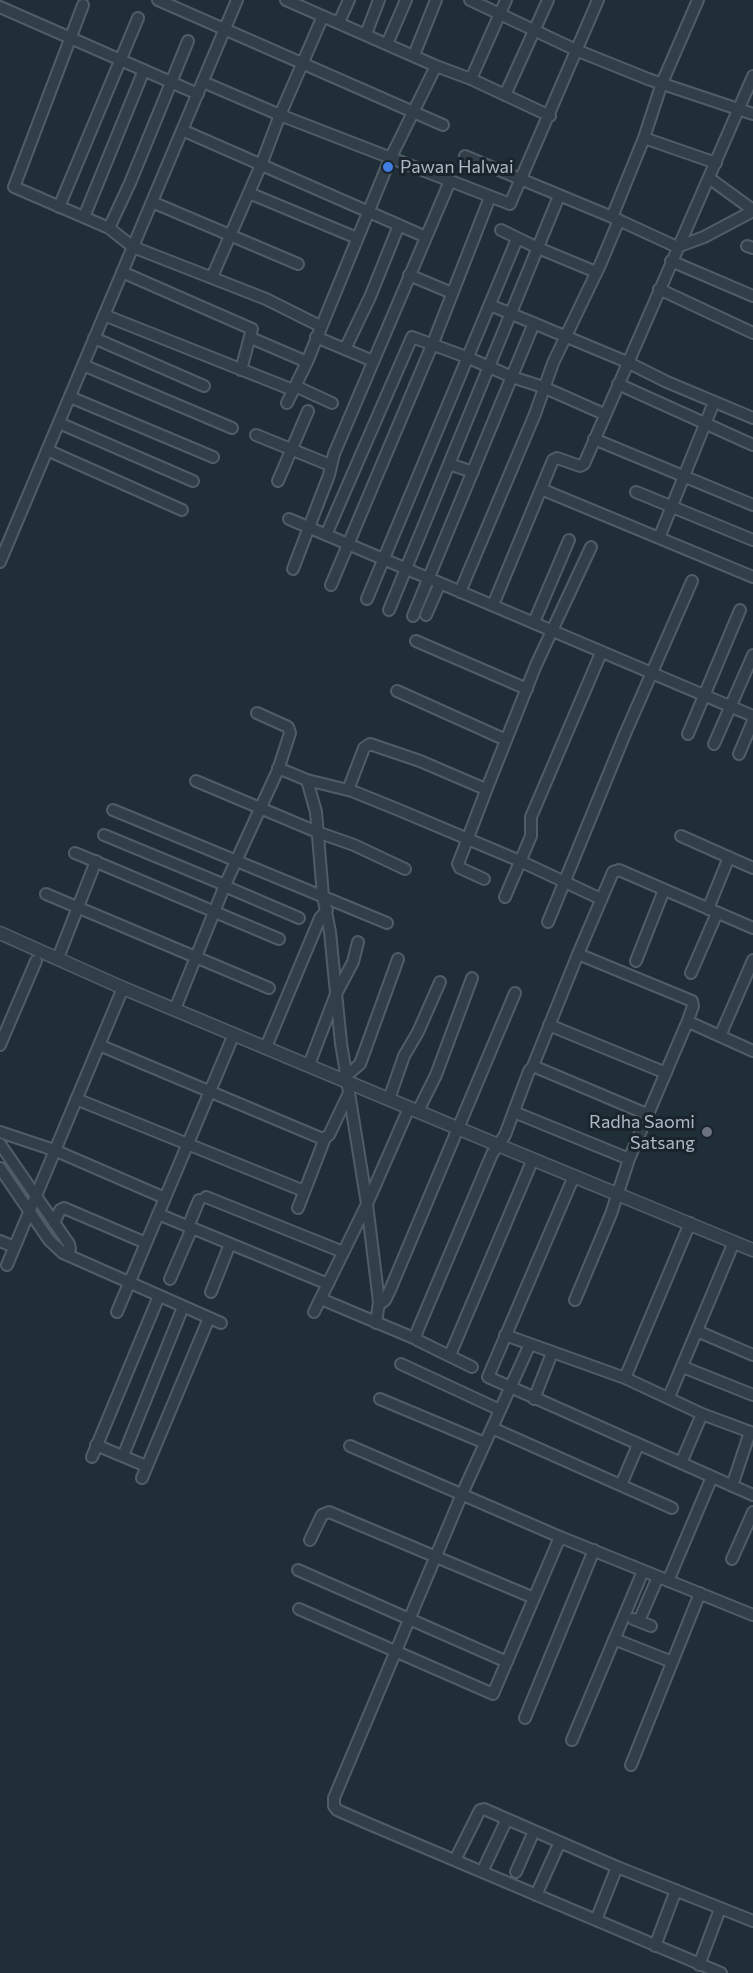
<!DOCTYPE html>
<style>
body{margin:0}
canvas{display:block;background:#202e38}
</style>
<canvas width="753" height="1973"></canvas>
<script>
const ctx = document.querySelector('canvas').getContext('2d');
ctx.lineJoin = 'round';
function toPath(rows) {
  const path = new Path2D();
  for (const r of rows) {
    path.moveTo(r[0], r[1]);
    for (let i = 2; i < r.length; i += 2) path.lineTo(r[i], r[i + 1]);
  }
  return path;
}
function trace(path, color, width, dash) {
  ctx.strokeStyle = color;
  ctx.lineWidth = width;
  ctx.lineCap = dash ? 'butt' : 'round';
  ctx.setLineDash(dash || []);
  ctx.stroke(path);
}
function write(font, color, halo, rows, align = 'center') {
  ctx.font = font + ' Commissioner,sans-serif';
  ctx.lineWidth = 6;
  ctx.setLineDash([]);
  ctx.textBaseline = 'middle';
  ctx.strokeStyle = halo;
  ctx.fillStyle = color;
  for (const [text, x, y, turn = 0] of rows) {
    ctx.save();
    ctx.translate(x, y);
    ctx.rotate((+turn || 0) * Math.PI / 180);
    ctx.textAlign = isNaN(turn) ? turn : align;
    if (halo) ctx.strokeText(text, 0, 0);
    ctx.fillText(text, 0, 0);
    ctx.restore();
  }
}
const minor = toPath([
 [158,0,443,125],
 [286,0,436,66,471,79,550,116],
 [470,0,576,50,648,79,753,114],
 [83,5,14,187,109,228,133,247,266,299,320,326],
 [0,7,198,94],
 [339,22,349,0],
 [366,34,379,0],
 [387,44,406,0],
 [414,55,436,0],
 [471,79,506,0],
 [203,82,280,115,323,16],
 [505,95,548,0],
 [182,130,426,237],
 [644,138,716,163],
 [465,156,612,217,677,247,704,237,753,211],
 [709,178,753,210],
 [249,193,357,238],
 [152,202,298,264],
 [59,207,138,18],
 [84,217,144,70],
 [612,217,644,138,662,83,698,0],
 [109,228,130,183,188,41],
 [501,230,538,248,596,272],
 [747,246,753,248],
 [671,261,753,296],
 [122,272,252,329,241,370],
 [409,275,452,293],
 [212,277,261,165,280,115,510,204,598,0],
 [659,289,753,333],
 [490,305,627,362,667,382,753,418],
 [104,315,293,390],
 [316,337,373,361],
 [94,338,204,386],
 [251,338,307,362],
 [345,349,370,297,399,225],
 [83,365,232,428],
 [618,384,753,445],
 [295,386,332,403],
 [70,397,213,457],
 [287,403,307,362,390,159,436,66],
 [59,423,193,481],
 [256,435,330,465],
 [594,439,753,505],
 [47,450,182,510],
 [449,464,473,472],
 [278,481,308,411],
 [541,489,753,577],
 [636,492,753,540],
 [289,519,753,716],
 [326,535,412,337,469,358,512,377,543,387,604,414],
 [659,538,714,402],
 [0,562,237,0],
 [293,569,329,475,334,454,450,181],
 [331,585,433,343,490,197],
 [460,592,535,414,553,363,600,265,619,220],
 [367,599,517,239],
 [493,605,553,460,557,458,580,466,584,464,753,76],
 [389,610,559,196],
 [426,615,440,583],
 [413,616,534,323],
 [534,622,569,540],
 [416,641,527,689],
 [397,691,506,740],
 [688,734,740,610],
 [714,744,753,655],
 [739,754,753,721],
 [278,768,307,780,352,791,399,810,520,861,601,899],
 [307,780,316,812,323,896,330,932,341,1043,367,1204,379,1302,376,1323],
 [196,781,317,832,354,845,405,869],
 [348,790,364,748,370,744,420,761,483,788,487,788,536,665,591,547],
 [113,810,387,923],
 [104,835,225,885,229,888,299,918],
 [681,836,753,868],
 [75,853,279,939],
 [484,879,460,868,458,864,487,788],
 [46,894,269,988],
 [505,897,531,836,531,817,601,653],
 [708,909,729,857],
 [548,922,625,734,692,581],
 [578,954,692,1001,693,1006,687,1023],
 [58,958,96,861],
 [636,961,664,890],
 [691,973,717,913],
 [175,1009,225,885,278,770,290,733,288,727,257,713],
 [549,1025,666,1073],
 [720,1036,753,960],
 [0,1045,36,961],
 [99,1045,323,1139,329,1135,349,1093],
 [266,1047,320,918,327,910],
 [309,1065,336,994,353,962,358,942],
 [533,1066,649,1115],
 [347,1075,360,1064,398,959],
 [76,1099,304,1191],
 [389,1099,404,1056,418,1032,440,982],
 [418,1111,436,1075,472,978],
 [514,1112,629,1159],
 [0,1132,54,1150,165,1198],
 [0,1144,69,1244,70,1249,67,1255],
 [0,1168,49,1240,63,1253,221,1323],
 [574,1176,488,1377,753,1495],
 [206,1197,343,1252],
 [298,1208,325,1138],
 [158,1214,328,1284],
 [54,1223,60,1210,64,1208,146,1243],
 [188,1227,199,1200],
 [0,1241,14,1247],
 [7,1265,123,988],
 [170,1279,192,1228],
 [211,1292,230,1244],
 [321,1299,416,1339],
 [575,1300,611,1214,629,1159,686,1025,691,1023,753,1051],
 [379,1305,385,1300,390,1290,515,993],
 [117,1312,234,1034],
 [314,1312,367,1204,409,1108],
 [697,1331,753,1355],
 [505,1335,625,1378,702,1414,753,1433],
 [530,1344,462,1494,334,1798,334,1806,337,1810,369,1824,721,1973],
 [450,1355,533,1159],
 [401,1364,500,1410],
 [472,1367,417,1340,416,1334,492,1154,505,1135,529,1071,533,1066,578,954,613,872,619,870,753,928],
 [683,1367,753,1395],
 [625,1378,690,1223],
 [669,1397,734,1242],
 [380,1399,485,1443],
 [534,1399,552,1353],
 [492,1428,672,1508],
 [96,1445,146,1466],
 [350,1446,560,1537,753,1615],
 [123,1456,183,1307],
 [92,1457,159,1296],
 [681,1463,702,1414],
 [142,1478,209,1318],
 [621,1485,638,1445],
 [732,1486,750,1432],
 [310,1540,322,1515,329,1512,534,1598],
 [732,1559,753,1512],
 [298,1570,507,1662],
 [668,1581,712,1477],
 [299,1609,493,1694,560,1537],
 [633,1619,651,1626],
 [639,1621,658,1577],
 [614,1639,672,1662],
 [525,1718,594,1550],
 [572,1740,643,1571],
 [631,1765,700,1593],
 [455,1860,480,1810,484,1809,617,1867,753,1921],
 [482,1872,507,1819],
 [516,1872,534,1831],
 [536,1895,560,1842],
 [596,1920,617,1867],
 [655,1946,676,1890],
 [699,1965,720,1909]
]);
const tertiary = toPath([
 [0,933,123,988,498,1145,753,1250]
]);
trace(minor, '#515d66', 14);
trace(tertiary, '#515d66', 15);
trace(minor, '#333f48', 10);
trace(tertiary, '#333f48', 12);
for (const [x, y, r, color] of [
 [388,167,6,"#3f7fe0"],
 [707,1132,6,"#6b7280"]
]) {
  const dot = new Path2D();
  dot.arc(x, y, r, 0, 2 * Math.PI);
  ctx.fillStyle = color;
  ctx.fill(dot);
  trace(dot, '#19242d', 2);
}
write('18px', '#adbac5', '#19242d', [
 ["Pawan Halwai",400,167],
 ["Radha Saomi",695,1122,"right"],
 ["Satsang",695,1143,"right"]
], 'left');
</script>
